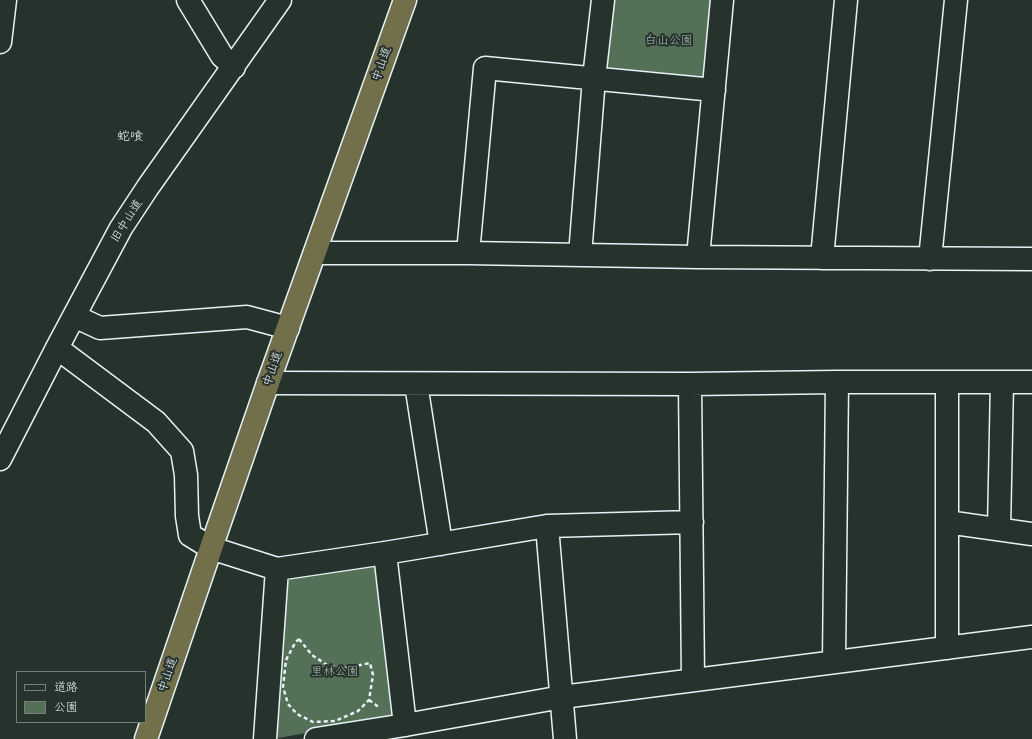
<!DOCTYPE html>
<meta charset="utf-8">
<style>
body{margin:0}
#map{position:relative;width:1032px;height:739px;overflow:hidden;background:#26332d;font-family:Sriracha,"Klee One",sans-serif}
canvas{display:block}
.legend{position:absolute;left:16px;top:671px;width:130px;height:52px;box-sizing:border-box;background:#26332d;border:1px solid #747f7e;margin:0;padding:5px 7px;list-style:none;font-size:12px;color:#e8f1f8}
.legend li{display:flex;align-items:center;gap:8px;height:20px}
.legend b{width:20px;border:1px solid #747f7e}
</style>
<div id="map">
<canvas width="1032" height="739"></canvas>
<ul class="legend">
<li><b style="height:5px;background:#26332d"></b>道路</li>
<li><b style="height:11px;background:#547057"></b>公園</li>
</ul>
</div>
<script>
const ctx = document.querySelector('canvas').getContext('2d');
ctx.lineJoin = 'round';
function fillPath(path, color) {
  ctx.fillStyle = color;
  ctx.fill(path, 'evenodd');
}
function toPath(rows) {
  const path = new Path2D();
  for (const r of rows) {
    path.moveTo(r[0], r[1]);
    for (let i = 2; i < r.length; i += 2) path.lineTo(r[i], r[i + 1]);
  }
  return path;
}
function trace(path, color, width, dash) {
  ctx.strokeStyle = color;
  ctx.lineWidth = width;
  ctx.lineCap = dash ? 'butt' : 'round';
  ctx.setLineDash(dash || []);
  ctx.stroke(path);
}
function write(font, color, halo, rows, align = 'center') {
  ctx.font = font + ' Sriracha,"Klee One",sans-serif';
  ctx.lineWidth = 4;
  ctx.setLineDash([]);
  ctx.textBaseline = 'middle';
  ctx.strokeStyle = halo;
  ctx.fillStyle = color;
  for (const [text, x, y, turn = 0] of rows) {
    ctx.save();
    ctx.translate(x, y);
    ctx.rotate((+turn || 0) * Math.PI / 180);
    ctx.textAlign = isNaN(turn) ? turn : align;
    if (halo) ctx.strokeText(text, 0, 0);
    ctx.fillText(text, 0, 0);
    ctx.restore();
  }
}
fillPath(toPath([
 [611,0,715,0,704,82,604,73],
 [372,564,379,571,394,717,273,739,279,697,286,583,291,579]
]), '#547057');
const minor = toPath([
 [188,0,222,56,234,67],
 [0,42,5,0],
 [315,253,468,253,698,257,1032,259],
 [468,253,485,68,714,90],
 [580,255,594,78,603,0],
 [698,257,722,0],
 [822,258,846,0],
 [930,259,956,0],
 [74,316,100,328,247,317,288,328],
 [57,348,156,422,182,451,186,475,187,516,190,535,211,548,277,569,385,553,547,526,692,522],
 [268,383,690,384,837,382,1032,382],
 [416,384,441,544],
 [690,384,693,680],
 [0,459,57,348,121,228,148,187,280,0],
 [947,522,1032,534],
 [547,526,565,739],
 [999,529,1002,382],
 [385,553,405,725],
 [947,648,947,382],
 [834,662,837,382],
 [265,739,277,569],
 [316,739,405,725,562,697,1032,637]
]);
const highway = toPath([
 [146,739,211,548,268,383,405,0]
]);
trace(minor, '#e8f1f8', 25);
trace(highway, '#e8f1f8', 25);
trace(toPath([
 [299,639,312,655,327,665,346,668,370,663,373,675,369,700,358,711,335,721,313,722,297,714,288,704,283,687,286,660,295,643,299,639],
 [369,700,380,708]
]), '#e8f1f8', 2.5, [4, 3]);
trace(minor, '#26332d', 22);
trace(highway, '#71704a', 22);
write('12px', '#adbdb8', '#26332d', [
 ["白山公園",669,41],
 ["里林公園",335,672]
]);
write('12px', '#e8f1f8', '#26332d', [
 ["中山道",382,64,-70],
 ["旧中山道",127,221,-58],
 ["中山道",273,369,-71],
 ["中山道",168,675,-71]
]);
write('13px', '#e8f1f8', '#26332d', [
 ["蛇喰",130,137]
]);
</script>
